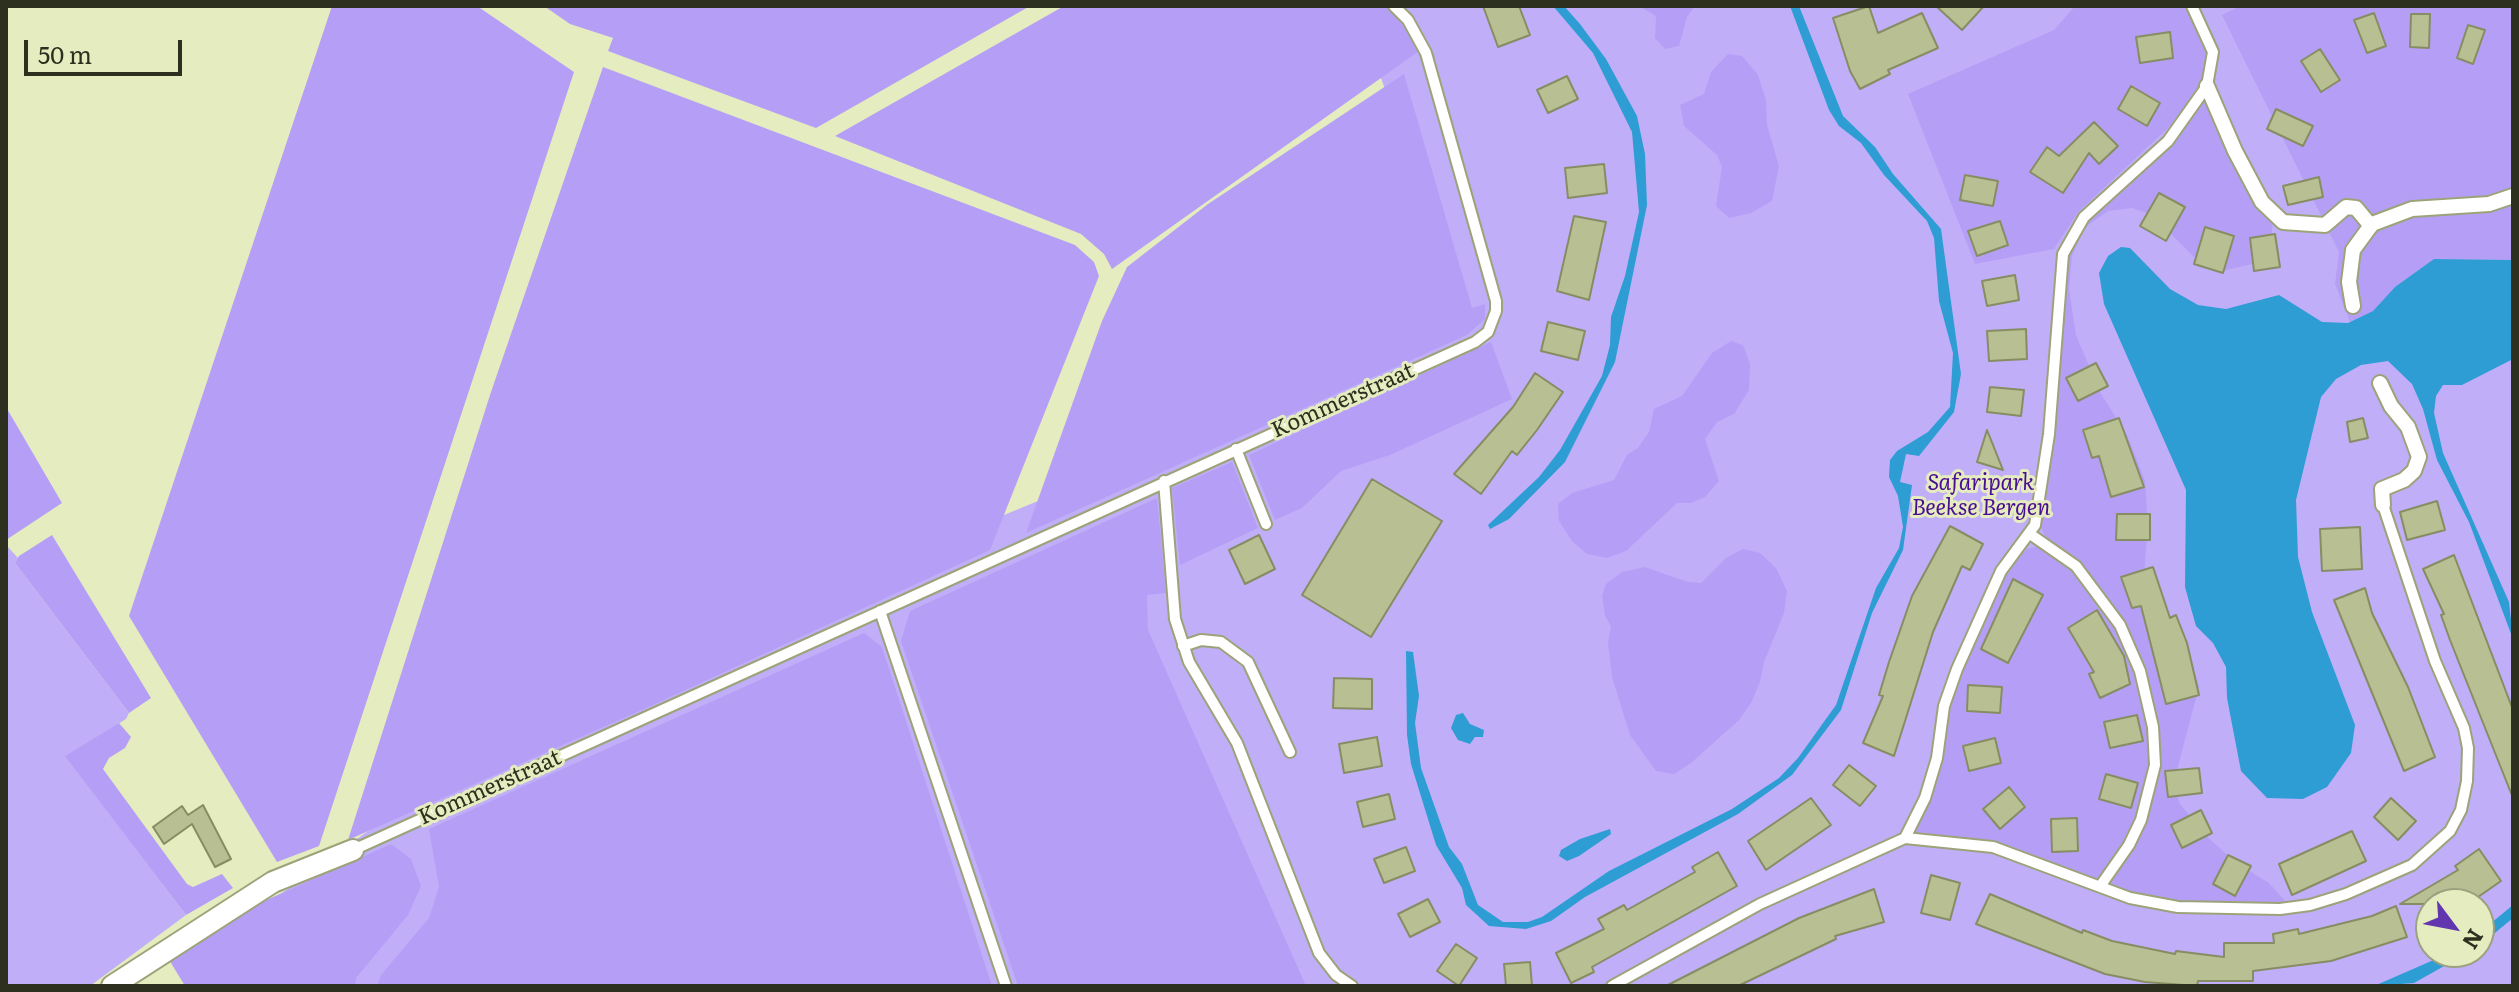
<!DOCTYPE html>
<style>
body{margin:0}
#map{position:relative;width:2519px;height:992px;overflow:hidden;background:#e5ecbf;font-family:Literata,serif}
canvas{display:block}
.frame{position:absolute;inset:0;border:8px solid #2e301f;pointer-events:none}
.north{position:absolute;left:2415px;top:888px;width:80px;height:80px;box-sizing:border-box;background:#e5ecbf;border:2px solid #9ca17f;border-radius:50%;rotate:122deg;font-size:22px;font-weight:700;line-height:32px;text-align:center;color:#2e301f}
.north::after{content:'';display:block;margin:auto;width:28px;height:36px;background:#6236ae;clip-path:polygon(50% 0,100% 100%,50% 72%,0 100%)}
.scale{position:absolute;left:24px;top:40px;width:158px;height:36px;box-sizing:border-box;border:4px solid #2e301f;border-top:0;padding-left:10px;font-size:24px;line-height:28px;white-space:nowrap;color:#2e301f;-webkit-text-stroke:6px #e5ecbf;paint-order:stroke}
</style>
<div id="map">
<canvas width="2519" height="992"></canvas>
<div class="frame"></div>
<div class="north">N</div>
<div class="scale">50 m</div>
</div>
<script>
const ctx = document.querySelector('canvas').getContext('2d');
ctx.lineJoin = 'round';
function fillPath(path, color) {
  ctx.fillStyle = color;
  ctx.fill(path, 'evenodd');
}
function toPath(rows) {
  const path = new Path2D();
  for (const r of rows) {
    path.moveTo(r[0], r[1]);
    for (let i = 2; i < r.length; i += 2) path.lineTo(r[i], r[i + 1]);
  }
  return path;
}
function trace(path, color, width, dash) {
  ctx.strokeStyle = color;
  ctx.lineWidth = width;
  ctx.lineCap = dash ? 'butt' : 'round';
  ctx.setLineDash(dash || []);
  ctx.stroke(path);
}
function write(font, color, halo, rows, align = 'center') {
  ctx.font = font + ' Literata,serif';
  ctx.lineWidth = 6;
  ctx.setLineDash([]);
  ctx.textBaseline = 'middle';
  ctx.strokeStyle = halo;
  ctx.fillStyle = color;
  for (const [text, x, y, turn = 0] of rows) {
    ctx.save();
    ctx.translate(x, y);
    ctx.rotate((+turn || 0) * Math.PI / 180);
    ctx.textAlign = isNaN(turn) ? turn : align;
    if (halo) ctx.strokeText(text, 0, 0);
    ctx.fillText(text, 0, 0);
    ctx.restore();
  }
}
fillPath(toPath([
 [1354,6,2513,6,2513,986,200,986,189,960,368,831,781,607,1472,322],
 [2431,904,2479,904,2479,952,2431,952],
 [6,545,18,558,15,563,129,713,126,719,66,756,186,915,90,986,6,986]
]), '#c0aef9');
fillPath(toPath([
 [332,6,477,6,574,72,319,846,277,862,129,616],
 [544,6,1030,6,816,128,608,51,613,38,570,24],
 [1064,6,1387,6,1416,41,1419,51,1112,269,1104,254,1081,234,835,136],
 [1639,6,1695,6,1687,17,1679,46,1665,49,1655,38,1656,16],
 [2075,6,2183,6,2189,12,2208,57,2200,87,2168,128,2079,211,2054,249,1975,264,1908,94,2054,30],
 [2240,6,2513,6,2513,260,2434,259,2395,287,2373,311,2350,322,2335,284,2339,252,2222,15],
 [1728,54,1742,56,1758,75,1766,100,1767,125,1779,166,1772,201,1751,213,1729,218,1716,206,1722,167,1717,155,1684,126,1680,105,1704,94,1711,72],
 [603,67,1075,245,1094,262,1099,276,990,550,644,709,348,840,491,392],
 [1404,74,1472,308,1485,304,1485,319,1467,335,1026,533,1102,321,1127,267,1208,204],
 [2211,88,2258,182,2273,223,2270,243,2252,264,2217,272,2199,262,2152,215,2132,208,2108,211,2084,228,2072,256,2069,289,2076,335,2100,392,2127,435,2145,481,2148,526,2143,586,2149,614,2190,656,2199,687,2173,785,2180,804,2204,834,2235,862,2269,883,2285,901,2280,905,2179,902,2131,894,2108,883,2133,847,2145,821,2159,766,2125,623,2096,581,2079,562,2046,538,2040,525,2068,255,2088,220,2172,144],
 [1731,341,1743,345,1750,364,1749,390,1734,414,1717,422,1705,439,1719,481,1705,497,1691,503,1677,503,1626,551,1607,558,1587,554,1572,541,1559,521,1558,504,1572,493,1614,480,1627,455,1638,448,1649,432,1654,409,1682,396,1712,353],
 [1491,342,1512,399,1390,455,1341,471,1302,508,1275,520,1249,455],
 [6,407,62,503,6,540],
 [1232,462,1258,528,1180,565,1172,488],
 [1157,498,1166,593,1147,595,1148,630,1306,986,1018,986,901,641,910,611],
 [52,535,151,698,129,713,15,563,19,556],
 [2040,546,2073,569,2116,628,2135,672,2148,728,2150,765,2136,818,2125,843,2099,880,1994,842,1912,834,1941,759,1949,707,1961,671,2006,573,2027,549],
 [1743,549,1760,553,1776,568,1787,591,1784,613,1764,662,1760,682,1751,703,1739,720,1691,763,1674,774,1656,771,1630,735,1612,677,1608,643,1611,626,1605,616,1602,596,1606,584,1622,572,1645,567,1688,582,1701,583,1726,558],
 [864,633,882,647,992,986,377,986,381,975,429,918,439,887,429,829],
 [119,723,131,737,125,748,109,758,103,769,187,884,193,887,222,874,233,888,186,915,65,756],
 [391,844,411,859,421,886,408,915,356,978,355,986,185,986,168,958,242,911]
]), '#b59ff6');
fillPath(toPath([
 [1553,6,1564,6,1580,24,1606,59,1637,116,1645,154,1647,205,1615,362,1565,462,1509,519,1490,529,1488,525,1539,477,1560,450,1602,376,1610,345,1611,317,1625,276,1639,212,1632,132,1593,53],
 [1790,6,1799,6,1843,116,1875,147,1893,174,1941,229,1961,374,1954,412,1919,456,1906,454,1900,482,1912,485,1903,550,1872,613,1841,710,1792,775,1738,814,1585,897,1551,921,1526,929,1489,926,1466,905,1462,888,1436,845,1411,764,1407,735,1406,651,1413,652,1419,696,1415,723,1421,768,1449,847,1462,864,1478,905,1503,922,1528,922,1542,917,1609,871,1732,809,1779,778,1798,758,1836,705,1876,588,1899,548,1903,527,1898,496,1889,477,1890,460,1897,451,1928,432,1950,407,1953,353,1939,301,1934,238,1927,221,1884,175,1861,143,1839,126,1829,110],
 [2121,247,2130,248,2170,289,2198,305,2226,309,2279,295,2322,322,2348,323,2373,311,2395,287,2434,259,2513,260,2513,359,2462,385,2443,385,2436,396,2434,413,2443,453,2509,602,2513,639,2469,522,2437,460,2423,409,2412,384,2388,361,2361,365,2336,379,2321,397,2296,500,2298,557,2312,612,2355,725,2351,753,2327,787,2303,799,2267,798,2241,771,2227,698,2226,667,2213,643,2196,626,2185,587,2186,490,2104,304,2099,273,2108,256],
 [1463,713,1470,724,1484,730,1483,737,1475,737,1470,744,1458,740,1451,728,1456,715],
 [1610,829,1611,834,1579,856,1567,861,1559,856,1561,850,1580,839],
 [2513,905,2513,918,2479,946,2479,933],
 [2452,952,2469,952,2414,983,2374,986]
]), '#2d9dd3');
const building = toPath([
 [1483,6,1519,6,1530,35,1498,47,1483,6],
 [1869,6,1878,33,1922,13,1938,48,1888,70,1890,74,1860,89,1850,71,1833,18,1869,6],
 [1936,6,1984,6,1962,30,1936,6],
 [2374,13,2386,46,2367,53,2354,20,2374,13],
 [2411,14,2430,14,2429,48,2410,47,2411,14],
 [2468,25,2485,30,2473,64,2457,58,2468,25],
 [2170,32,2173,58,2140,63,2136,37,2170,32],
 [2320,49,2340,80,2321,92,2301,61,2320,49],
 [1567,76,1578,99,1548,113,1537,90,1567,76],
 [2131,86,2160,103,2147,126,2118,109,2131,86],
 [2276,109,2313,126,2303,146,2267,129,2276,109],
 [2094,122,2118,146,2099,164,2089,153,2063,193,2030,172,2047,147,2059,156,2094,122],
 [1604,164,1607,193,1568,198,1565,168,1604,164],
 [1965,175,1998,181,1993,206,1960,200,1965,175],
 [2319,177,2323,197,2288,205,2283,186,2319,177],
 [2159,193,2185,207,2166,241,2140,226,2159,193],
 [1574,216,1606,222,1589,300,1557,291,1574,216],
 [2000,221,2008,245,1977,256,1968,231,2000,221],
 [2205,227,2234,236,2223,273,2194,264,2205,227],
 [2275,234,2280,267,2254,271,2250,238,2275,234],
 [2015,275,2019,300,1987,306,1982,281,2015,275],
 [1548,322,1585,331,1578,360,1541,351,1548,322],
 [2026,329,2027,359,1989,361,1987,331,2026,329],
 [2096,363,2108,386,2078,401,2066,378,2096,363],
 [1535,373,1563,392,1537,430,1517,455,1512,451,1481,494,1454,474,1513,407,1535,373],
 [1990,387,2024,390,2021,416,1987,412,1990,387],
 [2119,418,2144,487,2111,497,2099,456,2092,458,2083,430,2119,418],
 [2363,418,2368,438,2350,442,2347,422,2363,418],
 [1987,430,2003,470,1977,462,1987,430],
 [1372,479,1442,521,1371,637,1302,595,1372,479],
 [2437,501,2445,530,2407,540,2400,512,2437,501],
 [2117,514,2150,514,2150,540,2116,540,2117,514],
 [1950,526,1983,544,1970,570,1962,566,1933,632,1894,756,1863,743,1883,696,1879,695,1889,662,1912,596,1950,526],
 [2360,527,2362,569,2322,571,2320,529,2360,527],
 [1259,535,1275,569,1245,584,1229,550,1259,535],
 [2454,555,2513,710,2513,798,2450,640,2441,615,2444,614,2423,569,2454,555],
 [2153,567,2170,618,2176,615,2187,643,2199,695,2166,704,2141,606,2132,608,2121,577,2153,567],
 [2013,579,2043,595,2008,663,1981,649,2013,579],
 [2365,588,2372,613,2408,687,2435,757,2404,771,2334,600,2365,588],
 [2097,610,2124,656,2130,684,2100,698,2089,674,2094,672,2068,628,2097,610],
 [1334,678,1372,679,1372,709,1333,708,1334,678],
 [1968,685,2002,687,2000,713,1967,711,1968,685],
 [2137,715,2143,741,2110,748,2104,722,2137,715],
 [1377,737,1382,766,1344,773,1339,744,1377,737],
 [1995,738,2001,763,1969,771,1963,746,1995,738],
 [1849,765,1876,786,1860,806,1833,785,1849,765],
 [2199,768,2202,793,2168,797,2165,771,2199,768],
 [2106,774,2138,783,2131,808,2099,799,2106,774],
 [2009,787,2025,807,2000,829,1983,809,2009,787],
 [1389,794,1395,819,1363,827,1357,802,1389,794],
 [1811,798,1831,825,1766,870,1748,841,1811,798],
 [2391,798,2416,821,2398,840,2374,817,2391,798],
 [203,805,231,859,215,867,192,824,164,844,153,827,182,806,188,815,203,805],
 [2201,810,2212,833,2182,848,2171,825,2201,810],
 [2077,818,2078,851,2052,852,2051,819,2077,818],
 [2352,831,2366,861,2292,895,2279,864,2352,831],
 [1406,847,1415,871,1384,883,1374,859,1406,847],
 [2479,849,2501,881,2468,904,2400,904,2458,870,2455,866,2479,849],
 [1718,852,1737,886,1592,967,1594,972,1571,983,1556,953,1604,929,1598,919,1624,905,1627,910,1695,872,1692,867,1718,852],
 [2228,855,2251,866,2235,896,2213,884,2228,855],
 [1931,875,1960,883,1950,920,1921,913,1931,875],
 [1874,889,1884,922,1835,936,1836,939,1738,986,1666,986,1799,918,1874,889],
 [1990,894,2082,933,2083,930,2112,941,2175,954,2176,951,2224,957,2224,943,2274,943,2273,934,2298,929,2299,934,2372,916,2396,906,2407,937,2331,961,2253,971,2253,981,2198,981,2197,986,2145,982,2105,974,1976,924,1990,894],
 [1428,899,1440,922,1410,937,1398,914,1428,899],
 [1456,944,1477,958,1459,986,1437,971,1456,944],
 [1530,962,1532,986,1506,986,1504,964,1530,962]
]);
fillPath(building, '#b8bf93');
trace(building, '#878d63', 2);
const service = toPath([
 [2192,6,2213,52,2207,86,2168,141,2084,217,2063,254,2049,434,2035,525,2001,571,1957,669,1944,706,1937,758,1925,798,1905,838,1993,847,2130,898,2178,907,2280,909,2310,905,2346,894,2412,865,2450,831,2461,810,2467,781,2468,748,2464,728,2435,661,2383,505],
 [1236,449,1266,524],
 [1164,481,1175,619,1189,662,1237,743,1319,953,1336,975,1352,986],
 [2030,534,2076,566,2120,625,2140,671,2153,727,2155,765,2141,820,2129,845,2101,885],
 [880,611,1006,986],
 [1183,646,1201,640,1221,642,1248,662,1290,752],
 [353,850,1475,342,1488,332,1496,311,1496,301,1426,53,1408,20,1394,6],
 [1612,986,1760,904,1905,838]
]);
const pedestrian = toPath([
 [2207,86,2235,151,2262,202,2283,222,2325,225,2346,207,2356,208,2371,226],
 [2353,306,2349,282,2353,250,2372,224,2412,209,2489,204,2513,196],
 [2380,383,2391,406,2408,427,2419,457,2414,471,2404,480,2382,489,2383,505]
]);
const minor = toPath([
 [112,986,273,882,353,850]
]);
trace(service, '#9da379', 14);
trace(pedestrian, '#9da379', 18);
trace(minor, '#9da379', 24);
trace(service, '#fff', 10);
trace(pedestrian, '#fff', 14);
trace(minor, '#fff', 20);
write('22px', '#2e301f', '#e5ecbf', [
 ["Kommerstraat",1343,401,-24],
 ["Kommerstraat",490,788,-24]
]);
write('italic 22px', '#490d91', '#e5ecbf', [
 ["Safaripark",1981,484],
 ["Beekse Bergen",1981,509]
]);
</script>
